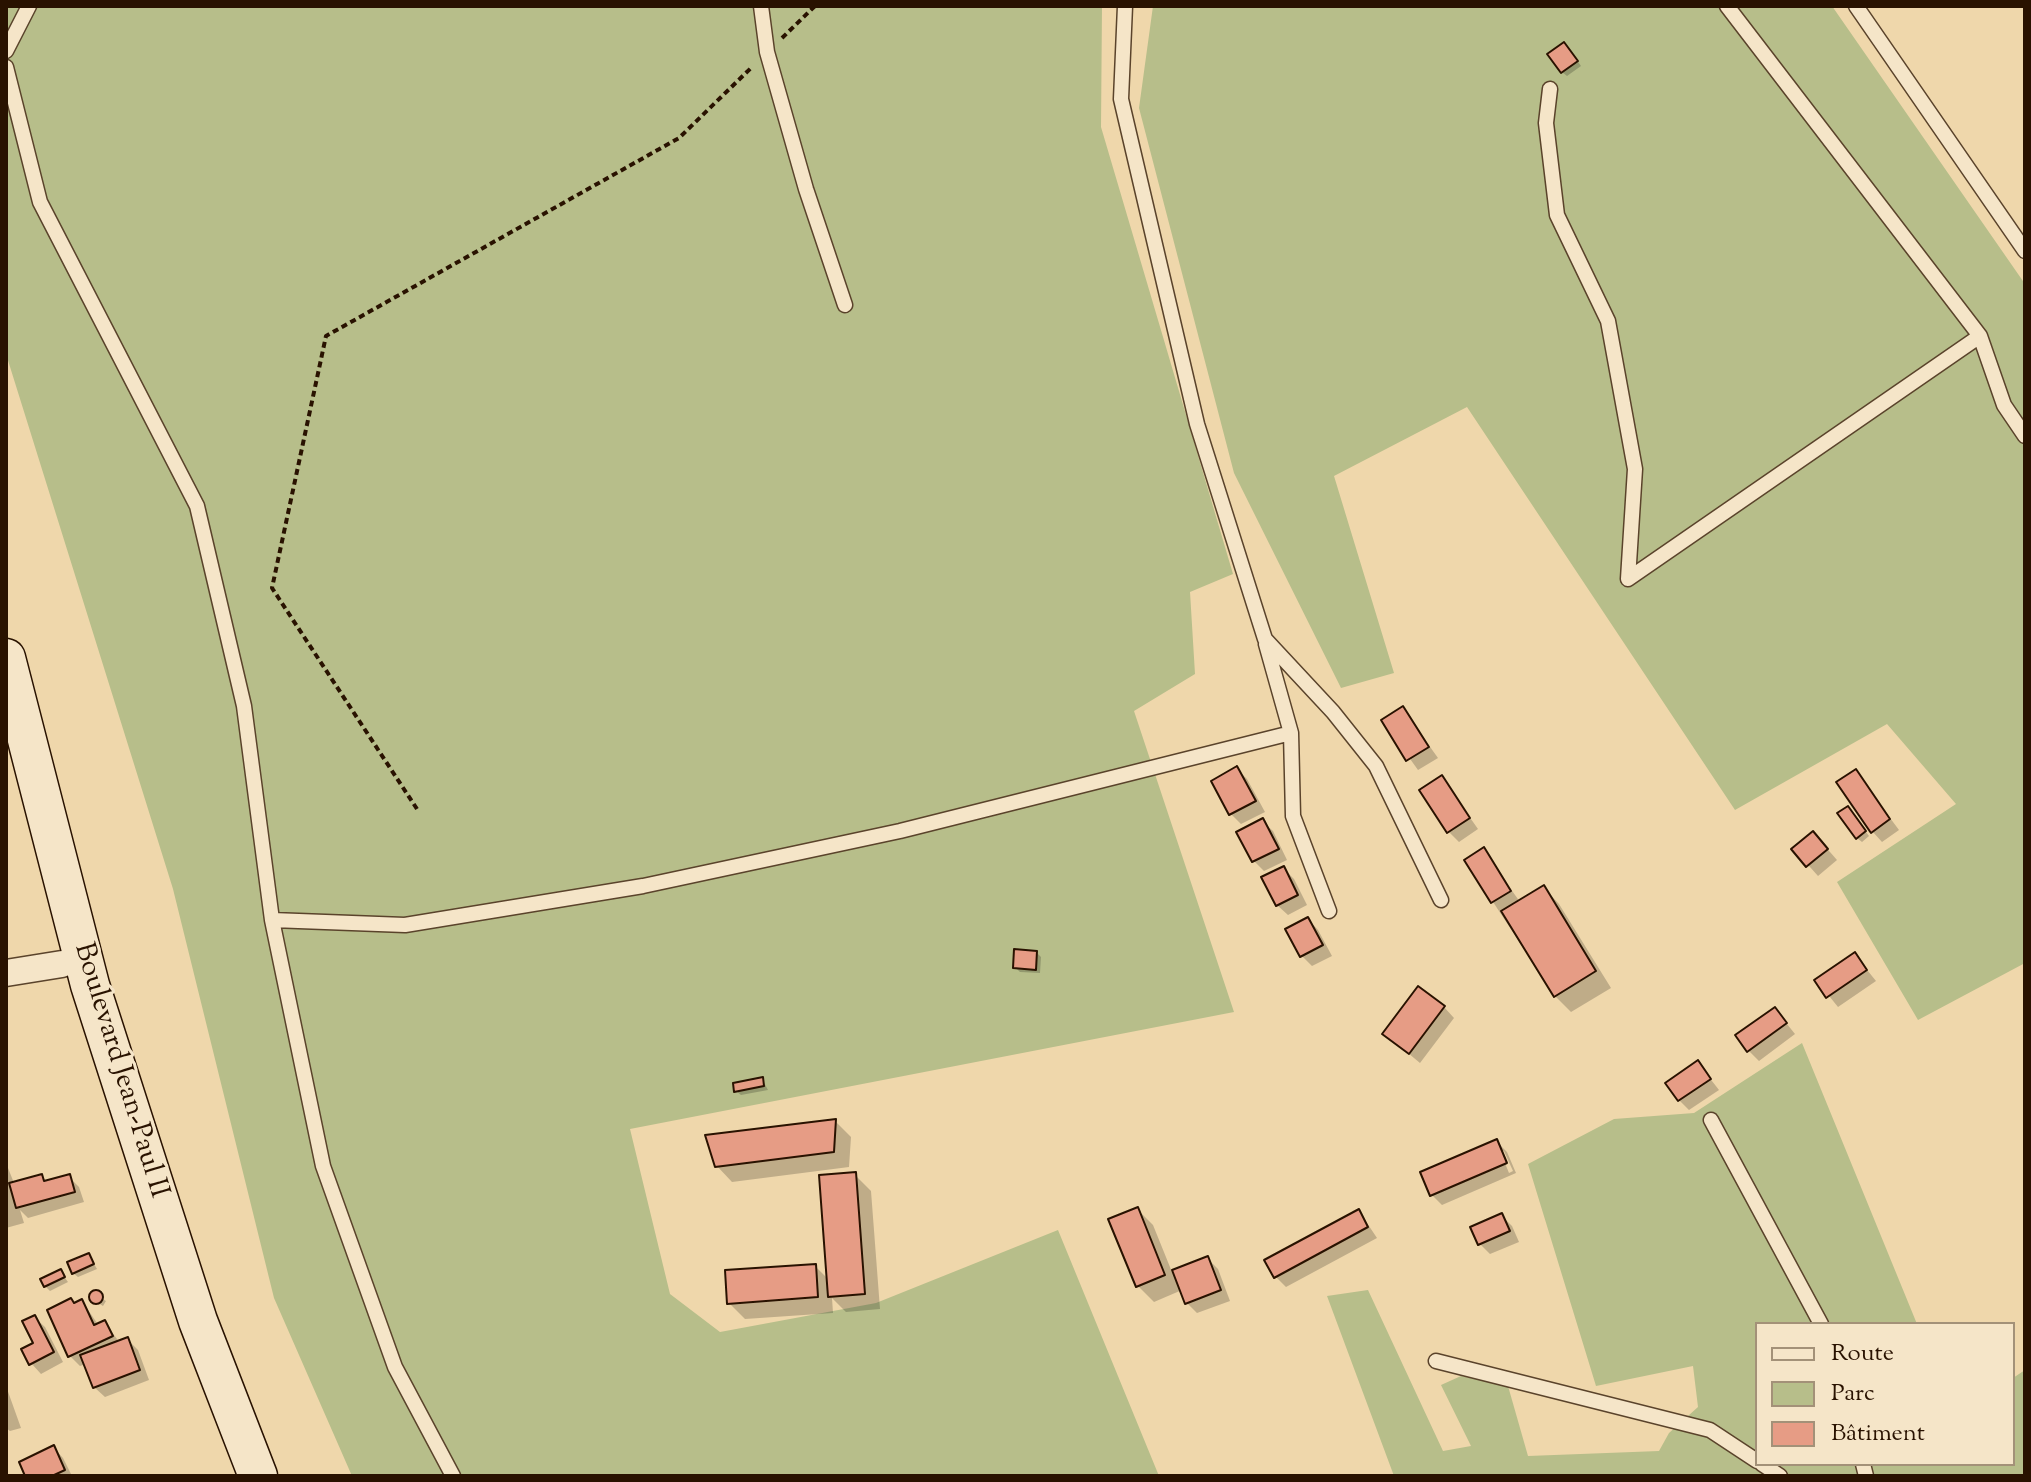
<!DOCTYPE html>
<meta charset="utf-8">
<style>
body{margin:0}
#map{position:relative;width:2031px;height:1482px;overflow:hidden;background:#efd7ab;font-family:"Sorts Mill Goudy",serif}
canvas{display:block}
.frame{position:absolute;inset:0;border:8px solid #291200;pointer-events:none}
.legend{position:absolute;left:1755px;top:1322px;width:260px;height:144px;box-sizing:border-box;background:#f5e5c8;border:2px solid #a39178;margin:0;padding:10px 14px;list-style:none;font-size:24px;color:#291200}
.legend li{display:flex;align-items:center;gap:16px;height:40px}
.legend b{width:40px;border:2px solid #a39178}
</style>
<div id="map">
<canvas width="2031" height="1482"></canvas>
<div class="frame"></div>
<ul class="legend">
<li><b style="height:10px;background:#f5e5c8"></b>Route</li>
<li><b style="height:22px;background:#b7be8a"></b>Parc</li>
<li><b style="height:22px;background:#e69c85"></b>Bâtiment</li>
</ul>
</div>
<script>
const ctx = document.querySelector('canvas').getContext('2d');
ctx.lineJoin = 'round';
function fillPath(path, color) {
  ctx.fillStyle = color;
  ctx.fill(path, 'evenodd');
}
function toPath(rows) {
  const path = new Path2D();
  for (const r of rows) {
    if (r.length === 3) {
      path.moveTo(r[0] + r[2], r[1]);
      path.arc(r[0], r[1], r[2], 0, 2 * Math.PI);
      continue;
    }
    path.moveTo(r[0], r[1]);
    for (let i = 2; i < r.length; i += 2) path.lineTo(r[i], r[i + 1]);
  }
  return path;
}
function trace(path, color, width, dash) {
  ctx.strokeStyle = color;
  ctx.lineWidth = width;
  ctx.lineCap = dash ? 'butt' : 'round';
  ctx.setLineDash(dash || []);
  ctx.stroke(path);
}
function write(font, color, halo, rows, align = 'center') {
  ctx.font = font + ' "Sorts Mill Goudy",serif';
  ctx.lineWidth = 6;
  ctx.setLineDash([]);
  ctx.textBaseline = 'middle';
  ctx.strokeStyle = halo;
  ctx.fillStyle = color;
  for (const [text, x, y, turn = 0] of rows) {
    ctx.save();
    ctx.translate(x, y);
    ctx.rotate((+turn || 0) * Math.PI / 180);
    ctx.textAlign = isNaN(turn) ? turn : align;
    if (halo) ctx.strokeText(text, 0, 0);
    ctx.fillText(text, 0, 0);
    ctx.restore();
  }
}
fillPath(toPath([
 [6,6,1102,6,1101,127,1233,574,1190,592,1195,674,1134,711,1234,1012,630,1129,670,1294,720,1332,876,1303,1058,1230,1159,1476,352,1476,274,1298,173,889,6,354],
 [1153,6,1832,6,2025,284,2025,963,1918,1020,1837,882,1956,804,1887,724,1735,810,1467,407,1334,476,1394,673,1341,688,1234,473,1139,108],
 [1802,1043,1917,1324,1757,1324,1757,1464,2013,1464,2013,1378,2025,1370,2025,1476,1394,1476,1327,1296,1368,1290,1443,1451,1471,1446,1441,1385,1461,1376,1508,1386,1528,1456,1659,1451,1669,1433,1698,1407,1693,1366,1596,1386,1528,1164,1614,1119,1694,1113]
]), '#b7be8a');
fillPath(toPath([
 [1569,49,1581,66,1567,76,1562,72],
 [1403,709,1438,758,1418,770,1383,721],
 [1237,769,1247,779,1265,812,1241,824,1231,814,1214,782],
 [1855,771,1899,830,1882,842,1872,831],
 [1442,778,1478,829,1459,842,1449,832],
 [1852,813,1869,836,1862,842,1857,838],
 [1262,821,1273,831,1287,860,1264,871,1254,861],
 [1823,844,1837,860,1818,876,1794,849],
 [1483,850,1520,902,1544,888,1559,904,1611,988,1571,1012,1555,996,1466,861],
 [1283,868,1294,879,1307,905,1288,915,1277,905],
 [1308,919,1318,930,1332,956,1312,966,1302,956],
 [1036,952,1041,957,1040,973,1020,972,1015,967],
 [1855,955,1876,981,1838,1007,1817,981],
 [1444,1007,1454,1018,1420,1063,1384,1033],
 [1775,1009,1795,1034,1759,1061,1748,1050],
 [1698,1063,1719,1090,1689,1110,1679,1100],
 [762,1079,768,1090,741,1095,736,1091],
 [835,1121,851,1137,849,1167,732,1182,716,1165],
 [1496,1141,1507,1152,1516,1173,1442,1205,1432,1195],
 [1500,1151,1504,1151,1513,1171,1509,1173],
 [6,1163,14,1183,41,1176,48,1182,69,1177,79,1187,84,1202,28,1218,20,1210,24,1223,6,1228],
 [855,1175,871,1191,880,1309,846,1312,832,1298,833,1313,745,1319,729,1303,815,1266,829,1280],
 [1137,1209,1153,1225,1172,1272,1208,1259,1218,1269,1230,1301,1197,1313,1187,1303,1182,1290,1154,1302,1138,1286],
 [1359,1211,1377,1238,1286,1287,1276,1277,1267,1261],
 [1501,1215,1512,1226,1519,1242,1490,1254,1480,1244],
 [89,1255,97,1269,78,1277,73,1273],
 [60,1271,68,1282,50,1291,45,1286],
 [94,1294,106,1301,103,1306,92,1299],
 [82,1301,99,1326,105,1323,120,1343,128,1340,138,1350,149,1380,105,1397,94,1387,86,1364,80,1366,70,1356,49,1311],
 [34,1317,45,1327,63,1362,41,1374,31,1363,36,1344],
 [6,1386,21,1428,10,1431,6,1428],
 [53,1447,63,1458,72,1476,28,1476]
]), '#0003');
const building = toPath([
 [1564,42,1578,61,1561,73,1547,54,1564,42],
 [1403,706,1429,747,1406,761,1381,720,1403,706],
 [1237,766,1256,801,1229,815,1211,781,1237,766],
 [1856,769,1890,819,1871,833,1836,782,1856,769],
 [1442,775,1470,818,1447,833,1419,790,1442,775],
 [1848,806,1866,831,1856,839,1837,813,1848,806],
 [1263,818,1279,849,1252,862,1236,832,1263,818],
 [1813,831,1828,849,1806,867,1791,849,1813,831],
 [1484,847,1511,891,1491,903,1464,860,1484,847],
 [1284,866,1298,895,1276,906,1261,877,1284,866],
 [1544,885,1596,971,1554,997,1501,911,1544,885],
 [1308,917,1323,945,1300,957,1285,929,1308,917],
 [1014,949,1037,951,1036,970,1013,968,1014,949],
 [1855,952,1867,970,1826,998,1814,980,1855,952],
 [1418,986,1445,1006,1409,1054,1382,1034,1418,986],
 [1775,1007,1787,1023,1747,1052,1735,1035,1775,1007],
 [1698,1060,1711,1079,1678,1101,1665,1083,1698,1060],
 [763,1077,764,1086,734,1092,733,1083,763,1077],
 [836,1119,834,1152,715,1167,705,1135,836,1119],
 [1497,1139,1507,1163,1430,1196,1420,1172,1497,1139],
 [856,1172,865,1294,828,1297,819,1175,856,1172],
 [42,1174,44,1181,70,1174,75,1192,16,1208,9,1183,42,1174],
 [1138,1207,1165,1275,1136,1287,1108,1219,1138,1207],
 [1359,1209,1368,1227,1274,1278,1264,1260,1359,1209],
 [1502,1213,1510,1231,1478,1245,1470,1227,1502,1213],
 [89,1253,94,1264,72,1274,67,1262,89,1253],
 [1208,1256,1221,1290,1185,1304,1172,1270,1208,1256],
 [816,1264,818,1297,727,1304,725,1270,816,1264],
 [61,1269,65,1277,44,1287,40,1279,61,1269],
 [96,1297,7],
 [71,1298,74,1303,82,1299,94,1325,105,1320,113,1336,68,1357,47,1310,71,1298],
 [35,1315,54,1352,29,1365,21,1349,33,1343,22,1321,35,1315],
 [128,1337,140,1370,93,1388,80,1355,128,1337],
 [54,1445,65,1470,52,1476,25,1476,19,1462,54,1445]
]);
fillPath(building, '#e69c85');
trace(building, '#291200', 2);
const lane = toPath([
 [761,6,767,52,806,189,845,305],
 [1125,6,1121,99,1197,424,1265,639,1333,712,1376,766,1441,900],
 [1727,6,1980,336,2004,405,2025,436],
 [1856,6,2025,251],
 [6,51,29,6],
 [6,67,40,202,197,506,244,706,272,920,323,1166,395,1367,453,1476],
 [1550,89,1546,123,1557,215,1608,321,1635,469,1628,579,1980,336],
 [1266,644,1291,733,1293,816,1329,911],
 [272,920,405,925,643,886,900,831,1291,733],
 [1711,1120,1821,1324],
 [1436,1361,1710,1430,1757,1461],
 [1762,1464,1780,1476],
 [1863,1464,1866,1476]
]);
const street = toPath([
 [6,973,62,964]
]);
const secondary = toPath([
 [6,658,90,985,198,1321,258,1476]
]);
trace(lane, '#5a432b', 17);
trace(street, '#5a432b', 29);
trace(secondary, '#291200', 41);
trace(toPath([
 [782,38,815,6],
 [417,809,272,588,326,336,679,138,752,67]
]), '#291200', 4, [6, 4]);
trace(lane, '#f5e5c8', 14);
trace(street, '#f5e5c8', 26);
trace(secondary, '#f5e5c8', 38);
write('28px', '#291200', '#f5e5c8', [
 ["Boulevard Jean-Paul II",119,1071,73]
]);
</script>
